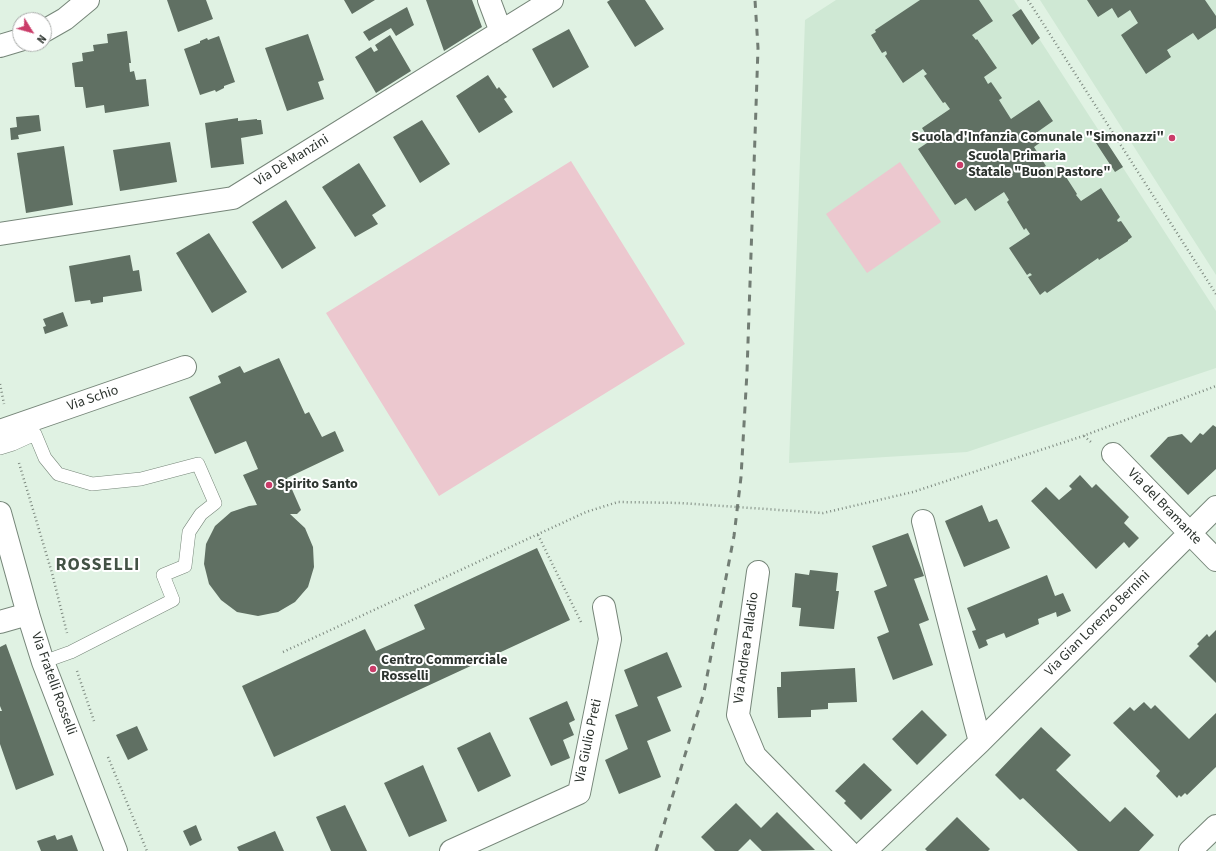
<!DOCTYPE html>
<meta charset="utf-8">
<style>
body{margin:0}
#map{position:relative;width:1216px;height:851px;overflow:hidden;background:#e0f2e3;font-family:"Source Sans 3",sans-serif}
canvas{display:block}
.north{position:absolute;left:12px;top:12px;width:40px;height:40px;box-sizing:border-box;background:#fff;border:1px solid #abaeac;border-radius:50%;rotate:127deg;font-size:11px;font-weight:700;line-height:16px;text-align:center;color:#2d342f}
.north::after{content:'';display:block;margin:auto;width:14px;height:18px;background:#ca3c69;clip-path:polygon(50% 0,100% 100%,50% 72%,0 100%)}
</style>
<div id="map">
<canvas width="1216" height="851"></canvas>
<div class="north">N</div>
</div>
<script>
const ctx = document.querySelector('canvas').getContext('2d');
ctx.lineJoin = 'round';
function fillPath(path, color) {
  ctx.fillStyle = color;
  ctx.fill(path, 'evenodd');
}
function toPath(rows) {
  const path = new Path2D();
  for (const r of rows) {
    path.moveTo(r[0], r[1]);
    for (let i = 2; i < r.length; i += 2) path.lineTo(r[i], r[i + 1]);
  }
  return path;
}
function trace(path, color, width, dash) {
  ctx.strokeStyle = color;
  ctx.lineWidth = width;
  ctx.lineCap = dash ? 'butt' : 'round';
  ctx.setLineDash(dash || []);
  ctx.stroke(path);
}
function write(font, color, halo, rows, align = 'center') {
  ctx.font = font + ' "Source Sans 3",sans-serif';
  ctx.lineWidth = 4;
  ctx.setLineDash([]);
  ctx.textBaseline = 'middle';
  ctx.strokeStyle = halo;
  ctx.fillStyle = color;
  for (const [text, x, y, turn = 0] of rows) {
    ctx.save();
    ctx.translate(x, y);
    ctx.rotate((+turn || 0) * Math.PI / 180);
    ctx.textAlign = isNaN(turn) ? turn : align;
    if (halo) ctx.strokeText(text, 0, 0);
    ctx.fillText(text, 0, 0);
    ctx.restore();
  }
}
fillPath(toPath([
 [836,0,1014,0,1216,311,1216,368,967,452,789,463,805,20],
 [1040,0,1216,0,1216,275]
]), '#cfe8d4');
fillPath(toPath([
 [571,161,685,344,439,496,326,313],
 [900,162,941,222,867,273,826,214]
]), '#ecc8cf');
fillPath(toPath([
 [167,0,206,0,213,19,178,32],
 [344,0,375,0,352,14],
 [426,0,472,0,482,27,444,51],
 [610,0,645,0,664,29,635,47,607,2],
 [920,0,979,0,993,21,972,35,976,40,977,39,997,68,984,77,988,84,991,82,1002,98,999,100,1011,119,1039,100,1053,121,1036,133,1041,142,1034,147,1046,166,1042,168,1046,175,1059,166,1077,194,1076,195,1081,201,1101,188,1120,217,1117,220,1118,222,1121,221,1132,237,1128,240,1128,241,1099,260,1098,258,1047,293,1045,291,1040,295,1028,277,1032,275,1030,273,1027,275,1009,248,1030,234,1026,228,1024,230,1007,202,1009,200,1004,192,975,211,966,198,955,205,918,149,930,141,922,128,950,109,945,102,943,103,924,76,927,74,923,69,903,83,885,56,887,54,886,51,882,53,871,35,876,32,875,30],
 [1087,0,1205,0,1216,16,1216,28,1198,40,1193,33,1167,50,1171,57,1146,74,1121,35,1138,23,1130,10,1118,18,1112,8,1098,17],
 [407,7,414,25,396,36,391,28,369,41,363,32],
 [1021,9,1040,38,1032,45,1012,15],
 [569,29,589,67,553,88,532,49],
 [127,31,131,63,129,63,130,72,134,71,136,80,146,79,149,106,105,113,104,105,86,108,83,87,75,87,72,63,83,61,82,53,94,51,93,45,108,43,107,34],
 [308,34,324,80,318,82,324,99,287,111,265,48],
 [390,35,411,71,376,93,355,57,371,47,374,52,378,50,375,45],
 [219,36,235,82,224,86,224,88,216,92,215,90,200,95,184,49,200,43,200,41,207,38,208,40],
 [488,75,497,89,499,87,507,97,504,99,513,112,479,133,456,96],
 [39,115,41,131,18,135,19,139,11,140,10,128,17,127,16,117],
 [238,118,238,121,257,119,257,120,261,120,263,134,241,138,244,164,211,168,205,123],
 [422,120,450,164,420,183,393,137],
 [1104,138,1123,167,1115,172,1096,143],
 [170,142,177,182,120,191,113,150],
 [64,146,73,205,26,213,17,153],
 [359,163,386,206,372,215,378,224,355,237,322,187],
 [286,200,316,248,282,269,252,222],
 [209,233,247,292,212,313,176,253],
 [130,255,133,271,139,270,142,291,103,297,103,302,91,304,90,300,75,302,69,266],
 [63,312,68,326,45,334,43,327,46,326,43,319],
 [279,358,305,414,309,412,322,437,335,431,344,451,287,478,301,510,297,514,290,514,305,528,313,547,314,567,308,587,295,602,278,612,258,616,237,612,221,600,209,584,204,564,206,544,215,526,231,512,249,506,257,505,243,475,258,469,246,441,215,454,189,397,221,383,218,376,240,366,244,373],
 [1213,425,1216,427,1216,469,1188,495,1150,456,1168,437,1182,434,1191,443,1200,433,1203,435],
 [1080,475,1092,488,1096,484,1129,517,1124,523,1139,538,1129,548,1124,542,1096,569,1031,501,1046,487,1059,500,1072,489,1069,486],
 [982,505,989,522,997,519,1010,548,964,567,945,521],
 [908,533,924,576,914,579,929,620,919,624,933,665,893,680,877,637,889,632,874,591,887,586,872,546],
 [537,548,570,620,274,757,242,686,365,629,376,651,425,629,414,605],
 [810,570,838,573,836,591,839,591,834,629,799,626,801,608,792,607,795,573,809,575],
 [1047,575,1055,596,1063,593,1071,611,1057,617,1056,612,1038,619,1039,624,1006,638,1004,633,986,640,988,645,979,649,972,631,976,630,967,608],
 [1216,630,1216,683,1189,656,1199,646,1197,644,1207,634,1209,637],
 [6,644,54,775,16,790,0,744,0,711,2,711,0,706,0,647],
 [667,652,682,687,657,697,671,731,647,741,661,777,619,794,605,760,628,749,615,715,638,706,624,670],
 [855,668,857,702,828,703,828,709,811,710,811,717,778,718,777,687,781,687,781,672],
 [567,701,575,720,569,723,574,735,563,740,570,758,551,766,529,718],
 [1144,702,1151,709,1155,705,1189,739,1216,713,1216,767,1187,795,1185,793,1181,797,1179,795,1177,798,1156,776,1160,771,1113,723,1130,707,1134,711],
 [922,710,947,735,917,765,892,739],
 [137,726,148,750,128,760,116,735],
 [1041,727,1071,755,1056,770,1110,822,1125,807,1154,835,1139,851,1078,851,1023,798,1020,800,995,775],
 [490,732,511,776,478,792,457,748],
 [864,763,892,790,861,820,844,803,846,801,835,791],
 [423,765,447,821,409,837,384,783],
 [736,803,761,828,777,812,815,850,762,851,750,839,738,851,715,851,701,837],
 [345,805,367,851,331,851,316,817],
 [957,817,990,849,988,851,927,851,925,849],
 [196,825,202,840,190,846,183,831],
 [275,831,284,851,239,851,237,847],
 [55,835,57,840,72,835,78,851,41,851,37,841]
]), '#607063');
const lane = toPath([
 [0,448,13,444,35,434,45,458,58,474,92,484,141,479,198,464,215,503,201,514,189,532,185,566,163,575,173,600,71,652,43,662]
]);
const street = toPath([
 [489,0,501,32],
 [44,31,65,19,88,0],
 [0,46,20,40],
 [0,234,233,198,552,0],
 [0,431,185,367],
 [1113,454,1216,560],
 [923,521,980,742],
 [758,572,738,715,755,756,848,851],
 [0,622,28,614],
 [451,851,579,793,610,639,604,607],
 [865,851,980,742,1216,507],
 [1190,851,1216,826]
]);
const secondary = toPath([
 [0,513,28,614,43,662,116,851]
]);
trace(lane, '#768679', 14);
trace(street, '#768679', 24);
trace(secondary, '#768679', 24);
trace(toPath([
 [1028,0,1216,294],
 [0,384,4,404],
 [1084,436,1092,443],
 [19,463,52,573,67,633],
 [538,535,581,622],
 [283,652,586,512,618,502,680,503,823,513,913,492,1083,436,1216,386],
 [77,671,94,721],
 [108,757,147,851]
]), '#7e8a80', 2.5, [1, 3]);
trace(lane, '#fff', 13);
trace(street, '#fff', 22);
trace(secondary, '#fff', 22);
trace(toPath([
 [656,851,704,692,734,536,741,477,747,372,758,48,755,0]
]), '#727d74', 3, [7, 7]);
for (const [x, y, r, color] of [
 [1172,138,4,"#ca3c69"],
 [960,165,4,"#ca3c69"],
 [269,485,4,"#ca3c69"],
 [373,669,4,"#ca3c69"]
]) {
  const dot = new Path2D();
  dot.arc(x, y, r, 0, 2 * Math.PI);
  ctx.fillStyle = color;
  ctx.fill(dot);
  trace(dot, '#fff', 1.5);
}
write('bold 14px', '#2d342f', '#fff', [
 ["Scuola d'Infanzia Comunale \"Simonazzi\"",1164,138,"right"],
 ["Scuola Primaria",968,157],
 ["Statale \"Buon Pastore\"",968,173],
 ["Spirito Santo",277,485],
 ["Centro Commerciale",381,661],
 ["Rosselli",381,677]
], 'left');
write('14px', '#2d342f', '#fff', [
 ["Via Dè Manzini",292,161,-32],
 ["Via Schio",93,399,-19],
 ["Via del Bramante",1164,507,46],
 ["Via Gian Lorenzo Bernini",1098,624,-45],
 ["Via Andrea Palladio",747,648,-82],
 ["Via Fratelli Rosselli",53,684,70],
 ["Via Giulio Preti",589,741,-78]
]);
ctx.letterSpacing = '1px';
write('bold 18px', '#435245', '#fff', [
 ["ROSSELLI",98,566]
]);
ctx.letterSpacing = '0px';
</script>
